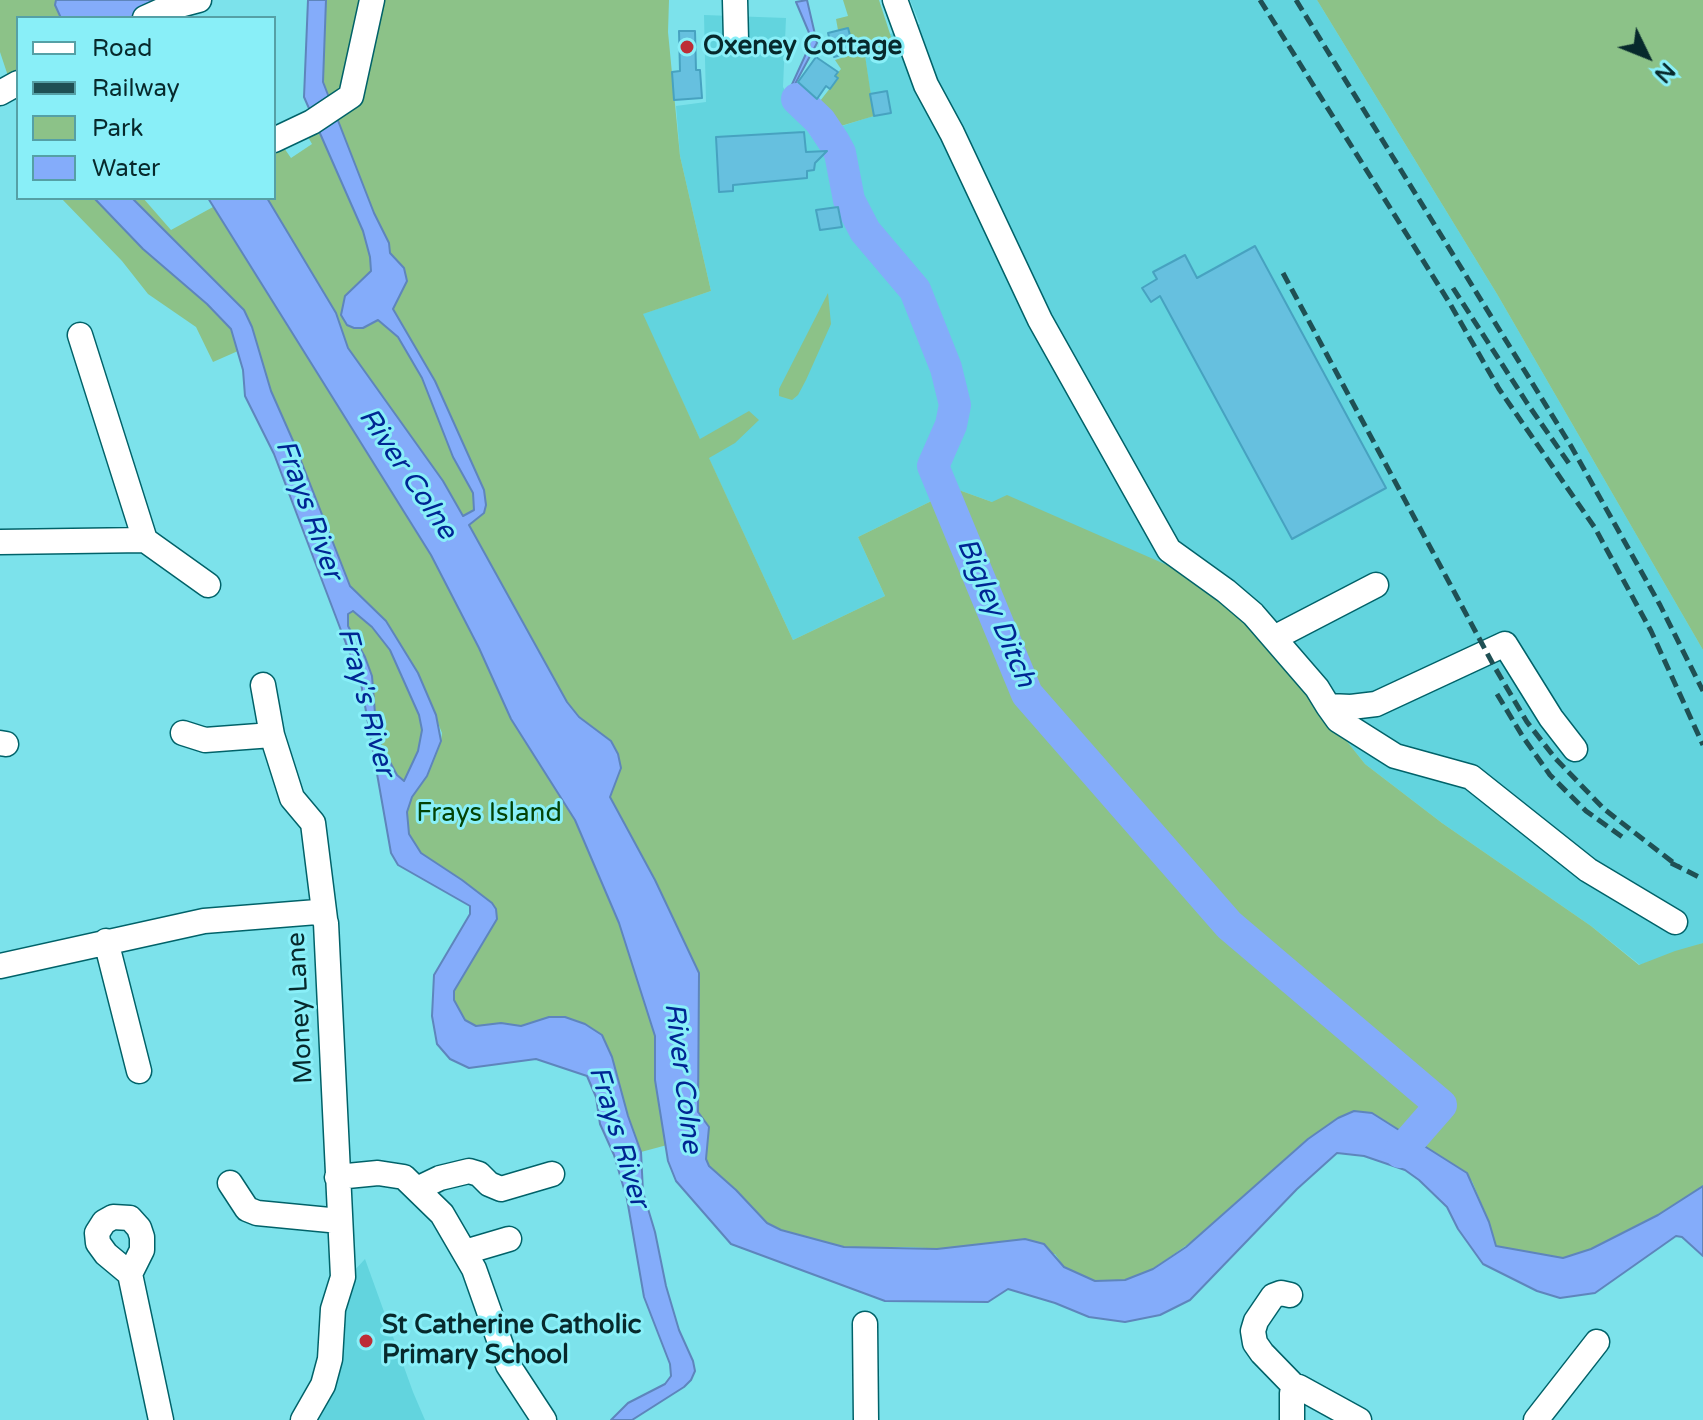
<!DOCTYPE html>
<style>
body{margin:0}
#map{position:relative;width:1703px;height:1420px;overflow:hidden;background:#7ce2eb;font-family:"Varela Round",sans-serif}
canvas{display:block}
.legend{position:absolute;left:16px;top:16px;width:260px;height:184px;box-sizing:border-box;background:#89eff8;border:2px solid #55a0a6;margin:0;padding:10px 14px;list-style:none;font-size:24px;color:#07292c}
.legend li{display:flex;align-items:center;gap:16px;height:40px}
.legend b{width:40px;border:2px solid #55a0a6}
.north{position:absolute;left:1607px;top:16px;width:80px;height:80px;-webkit-text-stroke:6px #89eff8;paint-order:stroke;rotate:133deg;font-size:22px;font-weight:700;line-height:32px;text-align:center;color:#07292c}
.north::after{content:'';display:block;margin:auto;width:28px;height:36px;background:#07292c;clip-path:polygon(50% 0,100% 100%,50% 72%,0 100%)}
</style>
<div id="map">
<canvas width="1703" height="1420"></canvas>
<ul class="legend">
<li><b style="height:10px;background:#fff"></b>Road</li>
<li><b style="height:10px;background:#1f5054"></b>Railway</li>
<li><b style="height:22px;background:#8cc288"></b>Park</li>
<li><b style="height:22px;background:#84acfa"></b>Water</li>
</ul>
<div class="north">N</div>
</div>
<script>
const ctx = document.querySelector('canvas').getContext('2d');
ctx.lineJoin = 'round';
function fillPath(path, color) {
  ctx.fillStyle = color;
  ctx.fill(path, 'evenodd');
}
function toPath(rows) {
  const path = new Path2D();
  for (const r of rows) {
    path.moveTo(r[0], r[1]);
    for (let i = 2; i < r.length; i += 2) path.lineTo(r[i], r[i + 1]);
  }
  return path;
}
function trace(path, color, width, dash) {
  ctx.strokeStyle = color;
  ctx.lineWidth = width;
  ctx.lineCap = dash ? 'butt' : 'round';
  ctx.setLineDash(dash || []);
  ctx.stroke(path);
}
function write(font, color, halo, rows, align = 'center') {
  ctx.font = font + ' "Varela Round",sans-serif';
  ctx.lineWidth = 6;
  ctx.setLineDash([]);
  ctx.textBaseline = 'middle';
  ctx.strokeStyle = halo;
  ctx.fillStyle = color;
  for (const [text, x, y, turn = 0] of rows) {
    ctx.save();
    ctx.translate(x, y);
    ctx.rotate((+turn || 0) * Math.PI / 180);
    ctx.textAlign = isNaN(turn) ? turn : align;
    if (halo) ctx.strokeText(text, 0, 0);
    ctx.fillText(text, 0, 0);
    ctx.restore();
  }
}
fillPath(toPath([
 [910,0,1317,0,1497,294,1703,650,1703,943,1640,965,1591,926,1442,823,1365,764,1271,646,992,502,956,489,858,537,885,596,793,640,642,314,711,291,680,156,676,106,706,102,704,15,786,18,783,87,811,136,873,116,865,55,868,50,892,43,890,34,920,24],
 [365,1259,413,1392,425,1420,319,1420,329,1398,345,1293,352,1273]
]), '#62d4de');
fillPath(toPath([
 [0,0,56,0,55,5,61,18,18,18,18,72,8,76,0,52],
 [326,0,669,0,668,32,680,156,711,291,643,314,700,439,749,411,759,420,735,443,709,458,793,640,885,596,858,537,956,489,992,502,1007,495,1167,565,1204,587,1271,646,1365,764,1442,823,1591,926,1639,965,1675,951,1703,943,1703,1186,1658,1215,1591,1249,1563,1258,1496,1246,1489,1222,1472,1181,1372,1113,1153,1269,1125,1280,1095,1281,1064,1267,1055,1254,905,1247,844,1247,781,1230,767,1223,736,1190,709,1166,706,1159,708,1134,641,1152,628,1116,549,1017,521,1026,501,1023,476,1026,465,1020,454,1000,454,991,497,919,420,853,409,834,407,812,412,797,427,776,441,741,442,733,418,673,386,621,350,586,294,443,271,391,252,327,244,310,132,198,143,198,171,230,213,207,220,198,274,198,274,150,282,145,291,158,312,144,304,130,353,96,356,65,332,107,323,82],
 [843,0,879,0,893,43,868,50,865,55,874,116,831,129,827,119,798,95,798,82,820,101,838,78,835,76,841,69,835,60,853,54,848,28,838,30,836,19,848,16],
 [1317,0,1703,0,1703,650,1497,294],
 [61,198,94,198,143,249,207,304,231,329,238,351,213,362,196,327,148,294,122,261],
 [828,293,831,324,806,380,798,395,792,400,779,396,779,389],
 [353,611,372,627,390,650,419,715,422,730,418,751,404,781,397,775,377,738,372,676,365,657,348,626,347,614]
]), '#8cc288');
const water = toPath([
 [56,0,151,0,154,5,131,18,61,18,55,5,56,0],
 [308,0,326,0,323,82,374,213,389,243,390,253,404,268,407,281,393,309,435,381,484,490,486,505,484,513,469,525,567,702,579,717,611,741,618,754,621,768,610,797,655,880,699,973,698,1112,709,1127,706,1159,709,1166,736,1190,767,1223,781,1230,844,1247,937,1249,1025,1239,1044,1244,1064,1267,1095,1281,1125,1280,1153,1269,1186,1247,1308,1139,1338,1118,1354,1111,1372,1113,1467,1173,1489,1222,1496,1246,1563,1258,1591,1249,1658,1215,1703,1186,1703,1256,1682,1237,1676,1236,1595,1293,1560,1298,1537,1291,1483,1264,1458,1229,1447,1207,1419,1180,1405,1170,1364,1156,1337,1153,1297,1189,1190,1300,1160,1315,1125,1322,1089,1317,1055,1303,1008,1289,988,1302,885,1301,731,1244,676,1181,668,1161,655,1080,655,1036,619,923,575,820,511,719,479,648,431,555,208,198,267,198,336,313,348,348,443,481,463,516,474,510,473,493,453,457,422,378,398,337,378,320,363,328,354,328,347,325,341,315,345,296,371,271,370,257,363,231,304,97,308,0],
 [807,0,817,43,795,84,796,90,810,107,819,110,827,119,831,129,823,132,789,91,810,45,810,35,796,2,807,0],
 [94,198,132,198,244,310,252,327,271,391,294,443,350,586,386,621,418,673,436,715,441,741,427,776,412,797,407,812,409,834,421,853,462,880,492,903,496,909,497,919,454,991,454,1000,465,1020,476,1026,501,1023,521,1026,549,1017,565,1017,585,1024,602,1035,612,1057,628,1116,641,1152,643,1192,655,1232,666,1286,679,1330,693,1361,695,1371,691,1380,684,1387,632,1420,611,1420,628,1403,665,1384,671,1376,670,1364,644,1297,627,1199,614,1155,600,1124,596,1097,587,1076,536,1059,469,1068,450,1059,437,1044,432,1016,434,975,470,914,470,906,398,865,391,853,361,683,274,454,245,396,243,370,231,329,207,304,143,249,94,198],
 [353,611,372,627,390,650,419,715,422,730,418,751,404,781,397,775,377,738,372,676,365,657,348,626,348,614,353,611]
]);
fillPath(water, '#84acfa');
trace(water, '#5e85bc', 2);
trace(toPath([
 [797,99,820,121,834,142,840,153,849,200,865,231,915,290,946,368,955,405,951,425,933,466,1027,694,1229,925,1441,1105,1400,1152]
]), '#84acfa', 32);
const building = toPath([
 [848,28,853,46,847,49,848,53,834,57,828,33,848,28],
 [679,31,695,31,696,70,700,70,702,98,674,100,672,72,680,71,679,31],
 [816,57,838,72,835,76,838,78,830,89,826,86,817,99,798,82,816,57],
 [887,91,891,113,874,116,870,94,887,91],
 [804,132,806,152,827,151,815,163,814,170,807,171,807,178,733,185,733,191,719,192,716,137,804,132],
 [838,207,842,227,820,230,816,210,838,207],
 [1255,246,1386,488,1292,539,1160,296,1151,302,1142,288,1157,279,1153,272,1185,255,1197,278,1255,246]
]);
fillPath(building, '#66c0df');
trace(building, '#47a2c0', 2);
const minor = toPath([
 [735,0,736,40],
 [895,0,926,85,952,133,1040,320,1169,550,1226,591,1253,614,1317,688,1328,706,1351,707,1376,704,1505,644,1551,718,1575,749],
 [145,18,165,9,199,0],
 [0,93,18,83],
 [274,140,312,122,351,96,372,0],
 [145,540,208,585],
 [0,542,145,540,80,335],
 [1274,638,1376,585],
 [263,685,272,735,292,798,313,823,325,919],
 [1328,706,1338,720,1395,756,1471,777,1588,870,1675,922],
 [183,733,205,740,272,735],
 [0,743,6,744],
 [106,941,139,1071],
 [0,966,204,921,317,912,323,916,326,923,343,1277,333,1309,330,1359,323,1385,303,1420],
 [337,1177,378,1173,404,1177,442,1214,474,1269,508,1365,544,1420],
 [230,1183,247,1209,257,1213,340,1221],
 [417,1189,440,1178,469,1171,479,1174,489,1184,501,1189,552,1174],
 [465,1252,509,1239],
 [130,1274,106,1254,98,1243,97,1233,104,1222,113,1217,130,1218,139,1228,142,1237,142,1250,130,1274,161,1420],
 [1290,1295,1281,1293,1273,1296,1256,1321,1253,1331,1255,1343,1262,1353,1296,1388],
 [865,1324,866,1420],
 [1292,1420,1292,1393,1299,1387,1359,1420],
 [1536,1420,1597,1342]
]);
trace(minor, '#006269', 27);
trace(minor, '#fff', 24);
trace(toPath([
 [1260,0,1449,302,1499,389,1595,528,1651,631,1703,745],
 [1296,0,1571,446,1660,605,1703,691],
 [1283,273,1494,666,1527,722,1555,758,1604,809,1679,867],
 [1453,288,1527,403,1570,465],
 [1497,694,1523,737,1550,775,1586,811,1625,839],
 [1671,863,1703,879]
]), '#1f5054', 5, [12, 6]);
for (const [x, y, r, color] of [
 [687,47,8,"#bd2d36"],
 [366,1341,8,"#bd2d36"]
]) {
  const dot = new Path2D();
  dot.arc(x, y, r, 0, 2 * Math.PI);
  ctx.fillStyle = color;
  ctx.fill(dot);
  trace(dot, '#89eff8', 3);
}
write('bold 26px', '#07292c', '#89eff8', [
 ["Oxeney Cottage",703,47],
 ["St Catherine Catholic",382,1326],
 ["Primary School",382,1356]
], 'left');
write('26px', '#034305', '#89eff8', [
 ["Frays Island",489,814]
]);
write('26px', '#07292c', '#89eff8', [
 ["Money Lane",301,1008,-93]
]);
write('italic 28px', '#002693', '#89eff8', [
 ["River Colne",407,474,56],
 ["Frays River",308,510,70],
 ["Bigley Ditch",995,613,67],
 ["Fray's River",365,702,75],
 ["River Colne",682,1078,83],
 ["Frays River",618,1137,73]
]);
</script>
